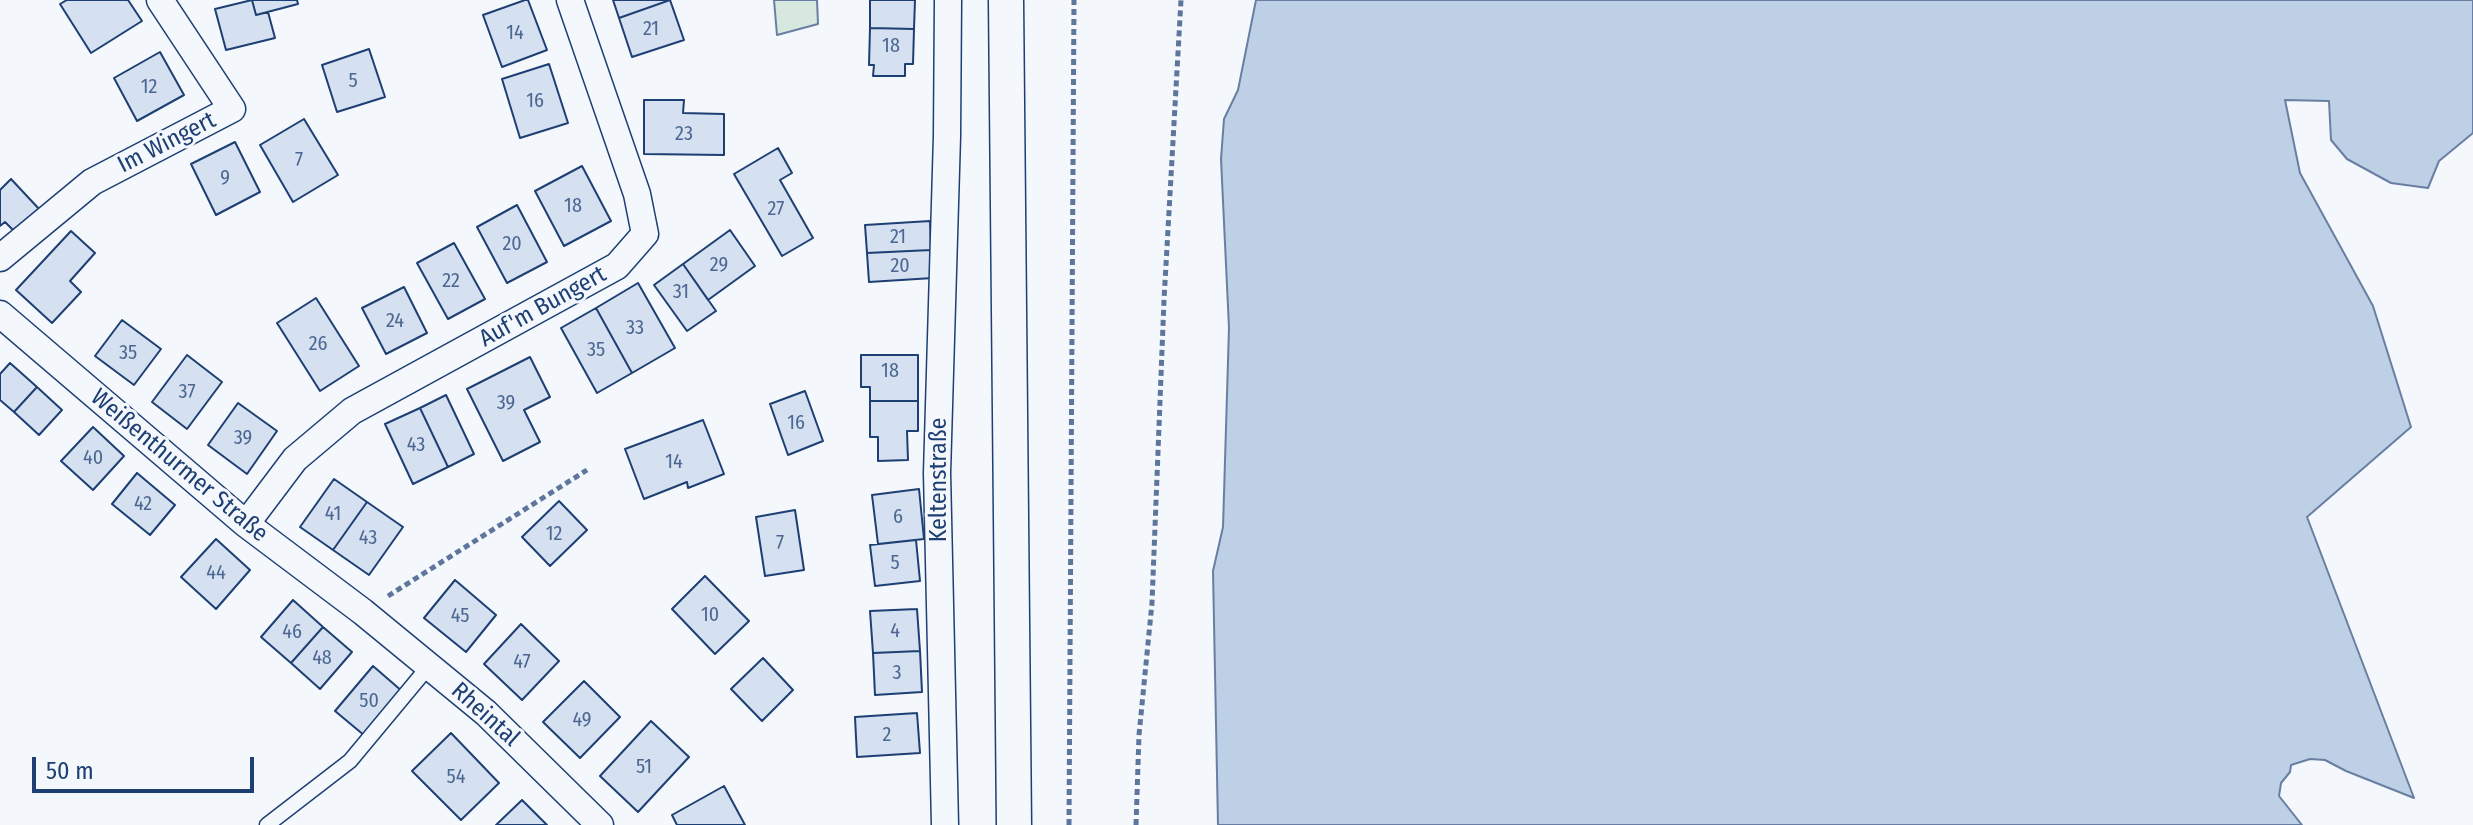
<!DOCTYPE html>
<meta charset="utf-8">
<style>
body{margin:0}
#map{position:relative;width:2473px;height:825px;overflow:hidden;background:#f4f7fb;font-family:"Fira Sans Condensed",sans-serif}
canvas{display:block}
.scale{position:absolute;left:32px;top:757px;width:222px;height:36px;box-sizing:border-box;border:4px solid #1d3f73;border-top:0;padding-left:10px;font-size:24px;line-height:28px;white-space:nowrap;color:#1d3f73;-webkit-text-stroke:6px #f4f7fb;paint-order:stroke}
</style>
<div id="map">
<canvas width="2473" height="825"></canvas>
<div class="scale">50 m</div>
</div>
<script>
const ctx = document.querySelector('canvas').getContext('2d');
ctx.lineJoin = 'round';
function fillPath(path, color) {
  ctx.fillStyle = color;
  ctx.fill(path, 'evenodd');
}
function toPath(rows) {
  const path = new Path2D();
  for (const r of rows) {
    path.moveTo(r[0], r[1]);
    for (let i = 2; i < r.length; i += 2) path.lineTo(r[i], r[i + 1]);
  }
  return path;
}
function trace(path, color, width, dash) {
  ctx.strokeStyle = color;
  ctx.lineWidth = width;
  ctx.lineCap = dash ? 'butt' : 'round';
  ctx.setLineDash(dash || []);
  ctx.stroke(path);
}
function write(font, color, halo, rows, align = 'center') {
  ctx.font = font + ' "Fira Sans Condensed",sans-serif';
  ctx.lineWidth = 6;
  ctx.setLineDash([]);
  ctx.textBaseline = 'middle';
  ctx.strokeStyle = halo;
  ctx.fillStyle = color;
  for (const [text, x, y, turn = 0] of rows) {
    ctx.save();
    ctx.translate(x, y);
    ctx.rotate((+turn || 0) * Math.PI / 180);
    ctx.textAlign = isNaN(turn) ? turn : align;
    if (halo) ctx.strokeText(text, 0, 0);
    ctx.fillText(text, 0, 0);
    ctx.restore();
  }
}
const green = toPath([
 [774,0,817,0,818,24,777,35,774,0]
]);
fillPath(green, '#d7e8df');
trace(green, '#687fa3', 2);
const water = toPath([
 [1256,0,2473,0,2473,133,2439,161,2428,188,2391,183,2347,159,2331,140,2329,101,2285,100,2300,173,2373,306,2411,427,2307,517,2414,798,2346,771,2325,760,2310,759,2291,765,2290,772,2281,783,2279,796,2302,825,1218,825,1213,571,1223,527,1229,328,1221,159,1224,119,1238,90,1256,0]
]);
fillPath(water, '#bed0e5');
trace(water, '#687fa3', 2);
const building = toPath([
 [67,0,128,0,142,21,91,53,60,4,67,0],
 [252,0,256,15,268,12,275,38,226,50,215,9,252,0],
 [252,0,297,0,298,4,256,15,252,0],
 [525,0,528,0,547,50,502,67,483,15,525,0],
 [613,0,670,0,619,18,613,0],
 [670,0,684,40,632,57,619,18,670,0],
 [870,0,915,0,914,29,870,28,870,0],
 [870,28,914,29,913,64,905,64,905,76,873,76,874,65,869,65,870,28],
 [369,49,385,97,337,112,322,65,369,49],
 [160,52,184,95,137,121,114,78,160,52],
 [549,64,568,123,520,138,502,79,549,64],
 [644,100,684,100,683,113,724,114,724,155,644,154,644,100],
 [304,119,338,175,293,202,260,145,304,119],
 [235,142,260,192,216,215,191,164,235,142],
 [778,148,792,173,780,180,813,238,782,256,734,174,778,148],
 [582,166,611,221,564,246,535,191,582,166],
 [11,179,40,210,16,233,5,222,0,226,0,190,11,179],
 [517,205,547,262,507,283,477,227,517,205],
 [930,221,931,250,867,253,865,225,930,221],
 [730,230,755,266,708,300,683,264,730,230],
 [71,231,95,253,70,281,81,292,52,323,16,290,71,231],
 [454,243,485,299,448,319,417,263,454,243],
 [931,250,933,278,869,282,867,253,931,250],
 [683,264,716,311,687,331,654,285,683,264],
 [638,283,675,348,632,373,596,308,638,283],
 [404,287,427,333,386,354,362,308,404,287],
 [316,298,359,366,320,391,277,323,316,298],
 [596,308,632,373,597,393,561,328,596,308],
 [122,320,161,349,134,385,95,356,122,320],
 [187,355,222,382,187,429,152,402,187,355],
 [861,355,918,355,918,401,870,401,870,387,861,387,861,355],
 [530,357,550,397,524,410,540,442,503,461,467,389,530,357],
 [10,363,37,387,14,412,0,400,0,374,10,363],
 [37,387,62,410,39,435,14,412,37,387],
 [805,391,823,441,788,455,770,404,805,391],
 [446,395,474,454,448,467,420,408,446,395],
 [870,401,918,401,918,431,907,431,908,460,878,461,878,437,870,437,870,401],
 [238,403,277,431,247,474,208,445,238,403],
 [420,408,448,467,413,484,385,424,420,408],
 [703,420,724,474,688,488,687,482,644,499,625,449,703,420],
 [93,427,124,456,93,490,61,461,93,427],
 [137,473,175,505,150,535,112,504,137,473],
 [334,479,367,502,333,550,300,527,334,479],
 [919,489,924,539,878,544,872,495,919,489],
 [559,501,587,530,550,566,522,537,559,501],
 [367,502,403,527,369,575,333,550,367,502],
 [795,510,804,570,765,576,756,517,795,510],
 [216,539,250,570,216,609,181,577,216,539],
 [916,540,920,581,875,586,870,545,916,540],
 [705,576,749,621,715,654,672,609,705,576],
 [455,580,496,615,466,652,424,618,455,580],
 [293,600,323,627,291,663,261,637,293,600],
 [917,609,920,651,873,653,870,611,917,609],
 [521,624,559,661,522,700,484,664,521,624],
 [323,627,352,652,320,689,291,663,323,627],
 [920,651,922,692,875,695,873,653,920,651],
 [763,658,793,690,762,721,731,689,763,658],
 [373,666,403,692,365,736,335,711,373,666],
 [584,681,620,717,580,758,543,722,584,681],
 [917,713,920,753,857,757,855,717,917,713],
 [651,721,689,757,638,812,600,776,651,721],
 [451,733,499,783,461,820,412,771,451,733],
 [724,786,745,825,677,825,672,815,724,786],
 [522,800,547,825,496,825,522,800]
]);
fillPath(building, '#d5e0f0');
trace(building, '#1d3f73', 2);
const service = toPath([
 [267,825,350,761,429,666]
]);
const minor = toPath([
 [0,258,92,182,232,109,160,0],
 [0,314,246,524,363,612,486,713,600,825],
 [246,524,295,459,352,411,617,266,645,234,637,194,570,0],
 [945,825,937,473,947,136,948,0]
]);
const tertiary = toPath([
 [1006,0,1014,825]
]);
trace(service, '#1d3f73', 17);
trace(minor, '#1d3f73', 29);
trace(tertiary, '#1d3f73', 37);
trace(toPath([
 [388,596,587,470],
 [1069,825,1074,0],
 [1136,825,1139,735,1152,603,1164,300,1181,0]
]), '#5e769c', 5, [6, 4]);
trace(service, '#f4f7fb', 14);
trace(minor, '#f4f7fb', 26);
trace(tertiary, '#f4f7fb', 34);
write('20px', '#4b6792', null, [
 ["21",651,29],
 ["14",515,33],
 ["18",891,46],
 ["5",353,81],
 ["12",149,87],
 ["16",535,101],
 ["23",684,134],
 ["7",299,160],
 ["9",225,178],
 ["18",573,206],
 ["27",776,209],
 ["21",898,237],
 ["20",512,244],
 ["29",719,265],
 ["20",900,266],
 ["22",451,281],
 ["31",681,292],
 ["24",395,321],
 ["33",635,328],
 ["26",318,344],
 ["35",596,350],
 ["35",128,353],
 ["18",890,371],
 ["37",187,392],
 ["39",506,403],
 ["16",796,423],
 ["39",243,438],
 ["43",416,445],
 ["40",93,458],
 ["14",674,462],
 ["42",143,504],
 ["41",333,514],
 ["6",898,517],
 ["12",554,534],
 ["43",368,538],
 ["7",780,543],
 ["5",895,563],
 ["44",216,573],
 ["10",710,615],
 ["45",460,616],
 ["4",895,631],
 ["46",292,632],
 ["48",322,658],
 ["47",522,662],
 ["3",897,673],
 ["50",369,701],
 ["49",582,720],
 ["2",887,735],
 ["51",644,767],
 ["54",456,777]
]);
write('24px', '#1d3f73', '#f4f7fb', [
 ["Im Wingert",167,143,-27],
 ["Auf'm Bungert",543,307,-29],
 ["Weißenthurmer Straße",179,466,40],
 ["Keltenstraße",939,480,-90],
 ["Rheintal",485,715,42]
]);
</script>
